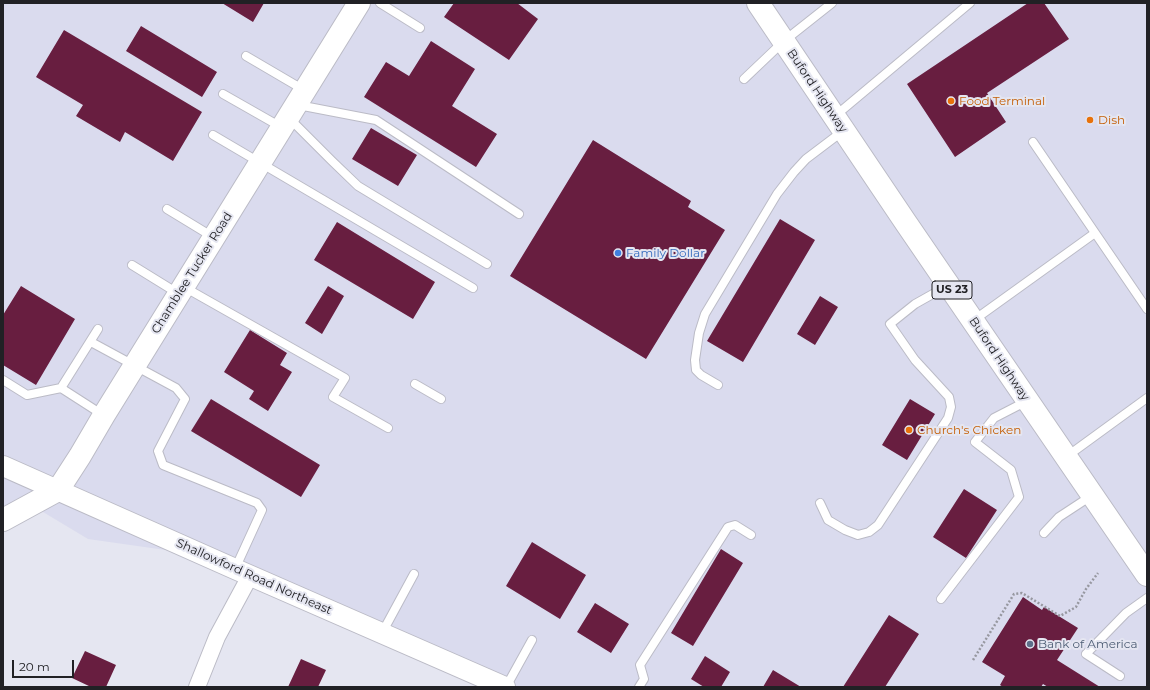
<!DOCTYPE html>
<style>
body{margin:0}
#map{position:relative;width:1150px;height:690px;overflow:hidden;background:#e5e6f1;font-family:Montserrat,sans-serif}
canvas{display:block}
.frame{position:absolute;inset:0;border:4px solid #212125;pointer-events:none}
.scale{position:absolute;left:12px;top:660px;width:62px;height:18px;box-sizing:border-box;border:2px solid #212125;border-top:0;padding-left:5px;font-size:12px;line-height:14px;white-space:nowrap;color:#212125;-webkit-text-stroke:3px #e5e6f1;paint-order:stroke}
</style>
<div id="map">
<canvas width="1150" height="690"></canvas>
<div class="frame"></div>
<div class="scale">20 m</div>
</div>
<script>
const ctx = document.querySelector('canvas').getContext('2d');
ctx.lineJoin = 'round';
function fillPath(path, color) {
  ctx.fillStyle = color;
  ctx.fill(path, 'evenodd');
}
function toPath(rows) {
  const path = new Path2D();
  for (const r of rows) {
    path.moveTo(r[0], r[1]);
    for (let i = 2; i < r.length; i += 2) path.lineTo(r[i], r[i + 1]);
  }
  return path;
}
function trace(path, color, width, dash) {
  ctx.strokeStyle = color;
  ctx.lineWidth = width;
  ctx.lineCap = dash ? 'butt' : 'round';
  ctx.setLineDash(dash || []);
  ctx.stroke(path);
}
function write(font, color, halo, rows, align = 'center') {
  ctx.font = font + ' Montserrat,sans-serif';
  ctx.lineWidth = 4;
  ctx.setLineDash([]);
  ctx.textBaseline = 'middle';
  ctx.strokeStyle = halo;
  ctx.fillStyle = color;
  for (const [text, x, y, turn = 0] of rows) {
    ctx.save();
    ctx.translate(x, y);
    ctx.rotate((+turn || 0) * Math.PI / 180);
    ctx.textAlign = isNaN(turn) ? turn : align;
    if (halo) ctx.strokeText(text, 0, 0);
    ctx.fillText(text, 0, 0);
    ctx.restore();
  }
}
fillPath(toPath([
 [3,3,1147,3,1147,687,518,687,396,630,236,560,88,539,38,509,3,517]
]), '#dadbee');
fillPath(toPath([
 [222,3,264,3,253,22],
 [454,3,517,3,538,19,509,60,444,17],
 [1028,3,1044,3,1069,39,987,93,1006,122,955,157,907,84],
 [141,26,217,72,202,97,126,51],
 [64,30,202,112,173,161,125,132,120,142,76,116,83,105,36,77],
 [431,41,475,69,452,106,497,134,476,167,364,97,386,62,409,76],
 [371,128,417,155,398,186,352,159],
 [593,140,691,201,688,207,725,230,646,359,510,276],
 [780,219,815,240,743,362,707,341],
 [337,222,435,282,413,319,314,260],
 [21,286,75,319,36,385,3,365,3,315],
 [328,286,344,296,322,334,305,323],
 [820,296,838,307,815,345,797,334],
 [250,330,287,353,280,365,292,372,268,411,249,399,254,391,224,372],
 [211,399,320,465,301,497,191,431],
 [910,399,935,414,907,460,882,445],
 [964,489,997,510,966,558,933,537],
 [532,542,586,575,560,619,506,586],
 [721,549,743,563,693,646,671,633],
 [1023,597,1042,610,1044,607,1078,628,1057,660,1100,687,1048,687,1043,684,1041,687,1003,687,1000,685,1005,676,982,662],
 [595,603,629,624,611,653,577,632],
 [889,615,919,634,885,687,843,687],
 [85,651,116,665,106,687,91,687,72,678],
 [705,656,730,672,721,687,704,687,691,679],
 [301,659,326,670,318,687,288,687],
 [773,670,801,687,763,687]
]), '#681e40');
const service = toPath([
 [380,3,420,28],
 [246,56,304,90],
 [744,79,784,41,832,3],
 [223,94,281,127],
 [298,105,376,120,519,214],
 [835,116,970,3],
 [289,118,332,161,358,186,487,264],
 [213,135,473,288],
 [1033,142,1147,309],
 [167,209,213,237],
 [132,265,179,294],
 [184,287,345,378,333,397,388,428],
 [974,320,1095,233],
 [91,342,176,388,185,399,158,451,163,465,257,503,262,510,235,569],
 [3,380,27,395,61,388,98,329],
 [415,384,441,399],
 [718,385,701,375,696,370,695,360,699,333,705,314,777,194,794,172,806,159,843,131],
 [61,388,103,415],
 [1066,457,1147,398],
 [820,503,828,520,845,530,858,535,869,532,878,525,948,418,951,407,949,397,915,360,890,324,915,304,947,286],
 [1044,533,1059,517,1091,496],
 [941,599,1019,497,1011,470,975,442,994,418,1027,401],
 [382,633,414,574],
 [1120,676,1086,654,1126,613,1147,598],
 [506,687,532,640],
 [639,687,644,679,640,665,728,527,735,525,751,535]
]);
const minor = toPath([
 [197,687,217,637,250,576]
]);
const tertiary = toPath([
 [3,466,235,569,505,687]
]);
const secondary = toPath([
 [3,520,58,490,80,456,104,415,359,3]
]);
const primary = toPath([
 [758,3,906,223,1147,575]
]);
trace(service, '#bbbbc6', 10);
trace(minor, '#bbbbc6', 18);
trace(tertiary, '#bbbbc6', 22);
trace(secondary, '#bbbbc6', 24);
trace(primary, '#bbbbc6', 24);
trace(toPath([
 [973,660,1014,594,1022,593,1060,616,1076,607,1086,589,1098,573]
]), '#9798a0', 2.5, [2, 2]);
trace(service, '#fff', 8);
trace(minor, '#fff', 16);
trace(tertiary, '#fff', 20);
trace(secondary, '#fff', 22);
trace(primary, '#fff', 22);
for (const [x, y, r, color] of [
 [951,101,4,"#e8710a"],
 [1090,120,4,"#e8710a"],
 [618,253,4,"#3f7fe0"],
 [909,430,4,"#e8710a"],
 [1030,644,4,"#5c6f8a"]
]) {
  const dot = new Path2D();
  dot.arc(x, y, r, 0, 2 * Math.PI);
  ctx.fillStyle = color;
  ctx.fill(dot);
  trace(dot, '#e5e6f1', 1.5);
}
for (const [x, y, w] of [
 [952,290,40]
]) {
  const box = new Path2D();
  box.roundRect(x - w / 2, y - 9, w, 18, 3);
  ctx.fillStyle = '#e5e6f1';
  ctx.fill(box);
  trace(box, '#212125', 1);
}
write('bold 11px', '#212125', null, [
 ["US 23",952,290]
]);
write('12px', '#212125', '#e5e6f1', [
 ["Buford Highway",817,91,56],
 ["Chamblee Tucker Road",192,273,-58],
 ["Buford Highway",999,359,56],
 ["Shallowford Road Northeast",254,577,24]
]);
write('12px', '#c56008', '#e5e6f1', [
 ["Food Terminal",959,101],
 ["Dish",1098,120],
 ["Church's Chicken",917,430]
], 'left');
write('12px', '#366cbe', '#e5e6f1', [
 ["Family Dollar",626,253]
], 'left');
write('12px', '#4e5e75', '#e5e6f1', [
 ["Bank of America",1038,644]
], 'left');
</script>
